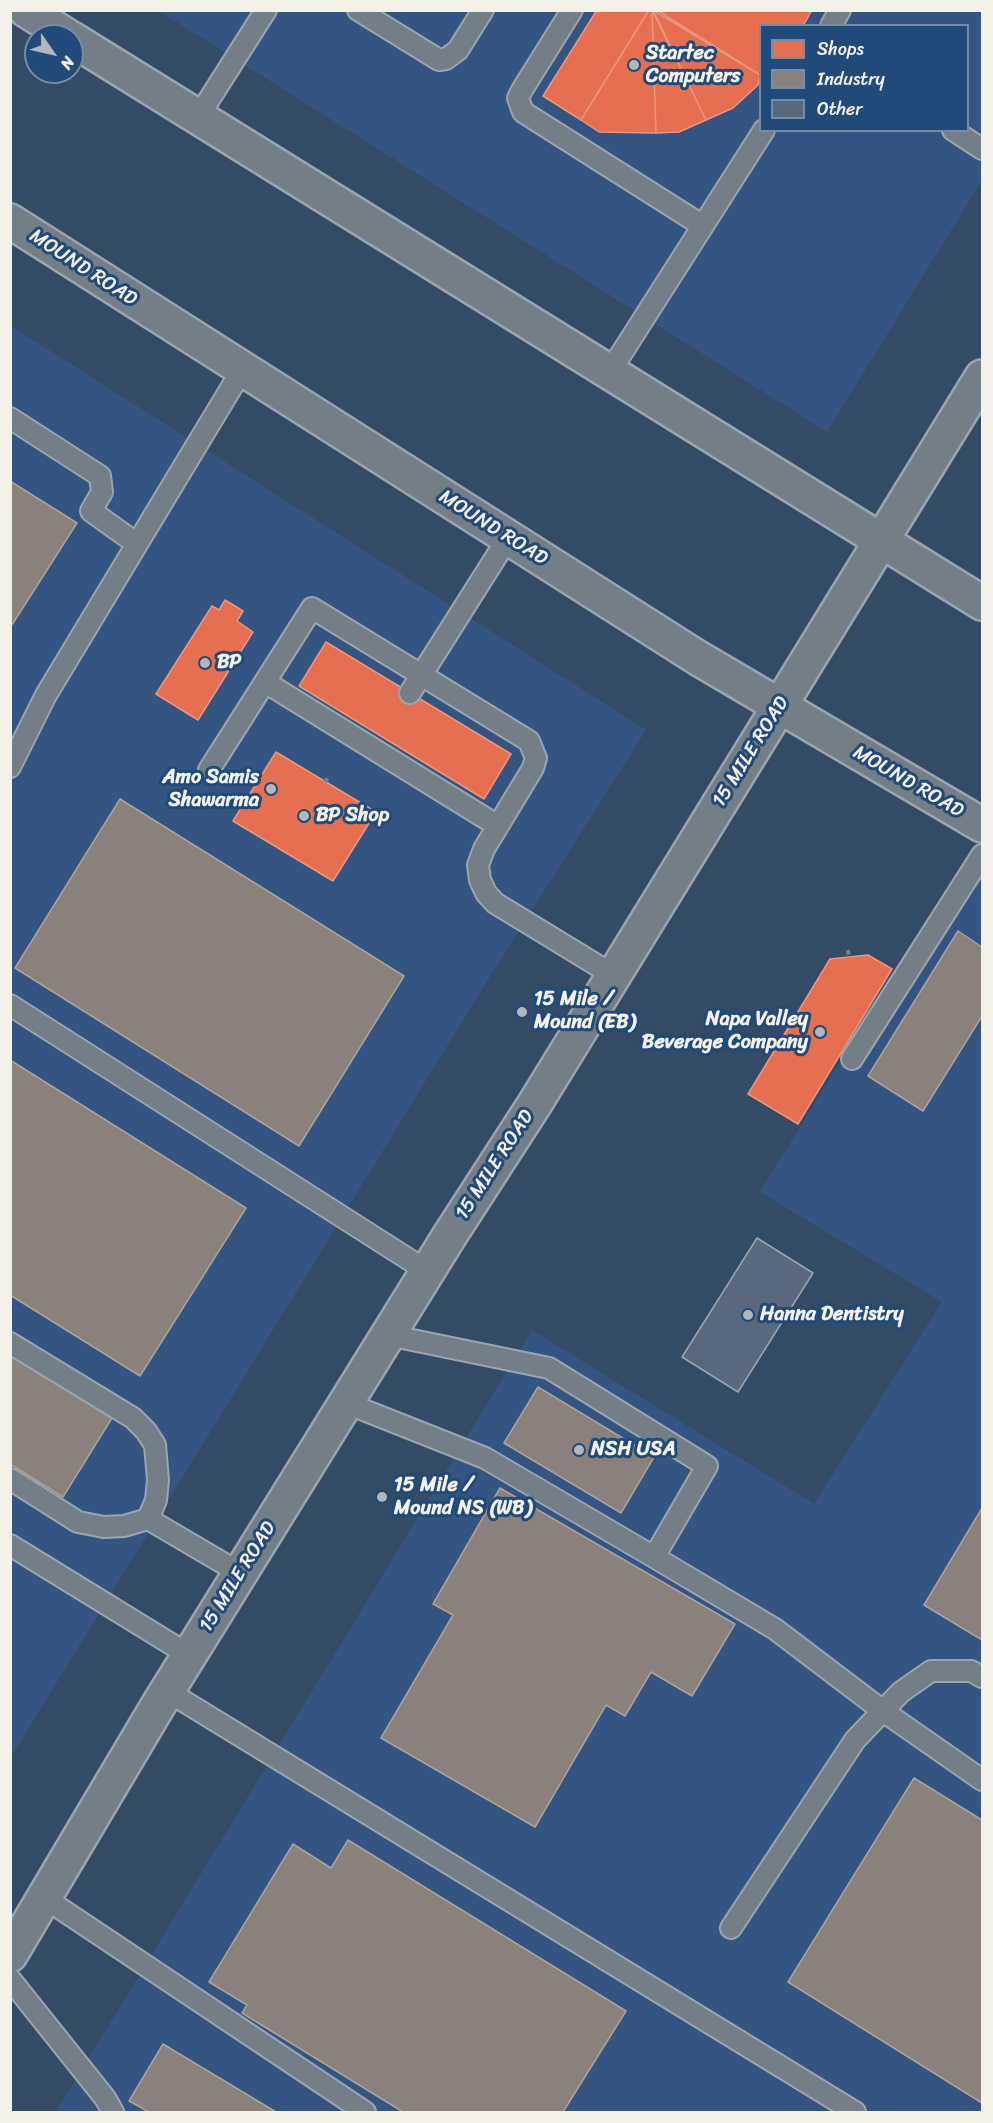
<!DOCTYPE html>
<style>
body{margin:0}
#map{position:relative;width:993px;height:2123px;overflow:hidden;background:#344b65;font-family:Sriracha,sans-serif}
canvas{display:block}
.frame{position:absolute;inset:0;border:12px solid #f4f1e8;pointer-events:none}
.legend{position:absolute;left:759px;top:24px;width:210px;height:108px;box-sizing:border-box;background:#1f4a7a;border:2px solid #748da6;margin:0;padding:8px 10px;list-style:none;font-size:18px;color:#f4f1e8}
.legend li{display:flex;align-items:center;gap:12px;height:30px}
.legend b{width:30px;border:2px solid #748da6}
.north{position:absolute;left:24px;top:24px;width:60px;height:60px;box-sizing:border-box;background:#1f4a7a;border:2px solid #748da6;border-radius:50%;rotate:124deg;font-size:16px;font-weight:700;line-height:24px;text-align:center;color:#f4f1e8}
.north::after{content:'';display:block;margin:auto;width:21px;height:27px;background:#b1b7ba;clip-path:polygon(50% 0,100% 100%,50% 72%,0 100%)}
</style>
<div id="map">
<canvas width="993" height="2123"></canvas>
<div class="frame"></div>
<ul class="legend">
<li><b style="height:16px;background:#e76f51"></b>Shops</li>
<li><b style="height:16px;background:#8a817c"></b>Industry</li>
<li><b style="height:16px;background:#5a687d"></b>Other</li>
</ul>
<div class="north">N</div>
</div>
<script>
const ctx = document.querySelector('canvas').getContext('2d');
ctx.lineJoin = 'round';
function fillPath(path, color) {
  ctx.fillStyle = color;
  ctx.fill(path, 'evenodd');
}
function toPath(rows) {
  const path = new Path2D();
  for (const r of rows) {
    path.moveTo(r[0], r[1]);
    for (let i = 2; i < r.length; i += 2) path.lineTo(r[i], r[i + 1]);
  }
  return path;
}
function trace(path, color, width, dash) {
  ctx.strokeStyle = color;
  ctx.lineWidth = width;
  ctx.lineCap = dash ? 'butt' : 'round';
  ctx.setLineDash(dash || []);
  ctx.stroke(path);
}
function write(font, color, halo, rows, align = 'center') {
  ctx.font = font + ' Sriracha,sans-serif';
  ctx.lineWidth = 6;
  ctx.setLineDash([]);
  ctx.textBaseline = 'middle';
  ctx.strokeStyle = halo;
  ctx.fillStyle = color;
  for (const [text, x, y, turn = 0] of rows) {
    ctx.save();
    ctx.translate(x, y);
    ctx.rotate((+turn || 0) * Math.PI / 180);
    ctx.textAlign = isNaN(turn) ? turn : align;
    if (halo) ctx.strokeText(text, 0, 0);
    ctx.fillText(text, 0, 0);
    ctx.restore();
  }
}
fillPath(toPath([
 [159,11,982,11,982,180,827,432],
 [760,26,968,26,968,130,760,130],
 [11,326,646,730,479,994,11,1757],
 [960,867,982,880,982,2112,56,2112,532,1330,814,1504,942,1302,760,1192]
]), '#345582');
const shops = toPath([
 [597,10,649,10,581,120,543,96,597,10],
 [649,10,652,10,656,133,599,132,581,120,649,10],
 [652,10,706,120,679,132,656,133,652,10],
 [653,10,760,75,758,85,733,108,706,120,653,10],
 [657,10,812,10,803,26,760,26,760,75,657,10],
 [225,600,243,611,237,621,253,632,198,720,156,694,212,606,219,610,225,600],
 [326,642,511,754,484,799,299,686,326,642],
 [276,752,376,812,333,881,233,821,276,752],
 [868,955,892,969,798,1124,748,1094,830,959,868,955]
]);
fillPath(shops, '#e76f51');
trace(shops, '#eb967e', 1.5);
const industry = toPath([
 [10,481,77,523,10,628,10,481],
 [120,799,404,976,299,1146,15,968,120,799],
 [958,931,982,947,982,1016,923,1111,868,1076,958,931],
 [10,1060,246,1208,140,1376,10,1295,10,1060],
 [10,1355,112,1418,63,1497,10,1464,10,1355],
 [538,1387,654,1457,621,1513,504,1443,538,1387],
 [500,1488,735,1624,692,1696,651,1672,625,1716,606,1705,535,1827,381,1738,453,1615,433,1604,500,1488],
 [982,1508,982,1640,924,1605,982,1508],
 [914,1778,982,1820,982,2103,788,1982,914,1778],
 [348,1840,626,2011,563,2112,403,2112,242,2013,247,2005,209,1982,293,1844,331,1868,348,1840],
 [163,2044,276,2112,149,2112,129,2101,163,2044]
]);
fillPath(industry, '#8a817c');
trace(industry, '#aaa39c', 1.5);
const building = toPath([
 [757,1238,813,1273,738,1392,682,1357,757,1238]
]);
fillPath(building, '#5a687d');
trace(building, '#9ba5af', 1.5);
const service = toPath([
 [358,10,439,60,446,59,458,50,483,10],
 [572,10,522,90,518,98,523,112,703,226],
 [831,26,840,10],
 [198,117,266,10],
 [953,130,982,149],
 [609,373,764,130],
 [10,418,100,476,102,492,91,511,137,544],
 [265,682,498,826],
 [410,693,508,538],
 [10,767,46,695,242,370],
 [209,770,312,608,529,741,536,758,533,768,484,849,478,865,480,880,486,893,495,903,613,975],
 [10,1005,427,1271],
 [852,1059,982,855],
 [388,1335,549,1368,707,1466,654,1557],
 [10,1343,133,1418,146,1431,155,1445,158,1480,156,1500,148,1519,124,1526,104,1527,78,1522,10,1479],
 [346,1403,485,1458,654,1557,775,1629,883,1711,982,1780],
 [148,1519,240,1573],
 [10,1545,189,1655],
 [167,1691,855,2112],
 [46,1899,365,2112],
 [731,1928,855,1740,901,1692,931,1671,971,1671,982,1677],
 [10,1979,105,2098,113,2112]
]);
const secondary = toPath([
 [26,10,67,36],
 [72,39,982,603],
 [10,221,698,658,982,825],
 [10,1955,159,1704,450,1235,534,1105,982,377]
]);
trace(service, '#9ba5af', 24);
trace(secondary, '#9ba5af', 38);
trace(toPath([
 [325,782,329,776],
 [848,950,849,957]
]), '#78838f', 4, [4.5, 4.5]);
trace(service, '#737e87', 20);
trace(secondary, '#737e87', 33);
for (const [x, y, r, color] of [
 [634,65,6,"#b1b7ba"],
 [205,663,6,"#b1b7ba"],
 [271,789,6,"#b1b7ba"],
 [304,816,6,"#b1b7ba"],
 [522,1012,6,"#b1b7ba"],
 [820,1032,6,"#b1b7ba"],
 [748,1315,6,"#b1b7ba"],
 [579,1450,6,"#b1b7ba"],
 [382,1497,6,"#b1b7ba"]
]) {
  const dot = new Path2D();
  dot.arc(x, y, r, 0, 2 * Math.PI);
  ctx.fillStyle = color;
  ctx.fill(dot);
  trace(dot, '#1f4a7a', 2);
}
write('bold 20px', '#f4f1e8', '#1f4a7a', [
 ["Startec",646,54],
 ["Computers",646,77],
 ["BP",217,663],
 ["Amo Samis",259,778,"right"],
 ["Shawarma",259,801,"right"],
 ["BP Shop",316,816],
 ["15 Mile /",534,1000],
 ["Mound (EB)",534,1023],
 ["Napa Valley",808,1020,"right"],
 ["Beverage Company",808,1043,"right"],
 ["Hanna Dentistry",760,1315],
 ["NSH USA",591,1450],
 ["15 Mile /",394,1486],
 ["Mound NS (WB)",394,1509]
], 'left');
write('20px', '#f4f1e8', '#1f4a7a', [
 ["MOUND ROAD",83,268,33],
 ["MOUND ROAD",493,528,32],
 ["15 MILE ROAD",751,752,-58],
 ["MOUND ROAD",908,782,30],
 ["15 MILE ROAD",495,1165,-57],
 ["15 MILE ROAD",238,1577,-58]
]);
</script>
